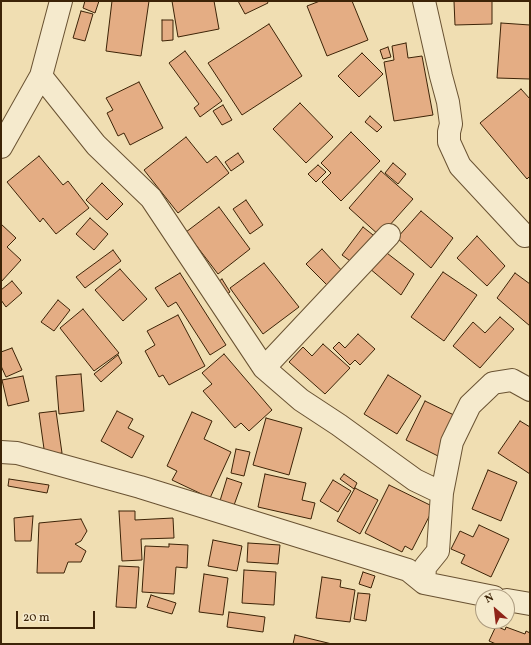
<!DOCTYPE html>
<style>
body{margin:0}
#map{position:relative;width:531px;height:645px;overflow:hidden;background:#f0deb2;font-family:Vollkorn,serif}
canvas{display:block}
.frame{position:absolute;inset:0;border:2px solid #3c2307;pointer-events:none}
.north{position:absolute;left:475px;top:589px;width:40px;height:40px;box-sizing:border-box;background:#f5eacd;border:1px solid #ab9a7e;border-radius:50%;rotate:332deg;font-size:11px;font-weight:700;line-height:16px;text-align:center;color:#3c2307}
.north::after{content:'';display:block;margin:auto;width:14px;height:18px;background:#8f2418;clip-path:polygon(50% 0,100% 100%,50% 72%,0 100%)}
.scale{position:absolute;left:16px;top:611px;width:79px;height:18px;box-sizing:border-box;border:2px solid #3c2307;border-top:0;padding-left:5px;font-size:12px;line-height:14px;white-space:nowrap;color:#3c2307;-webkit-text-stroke:3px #f5eacd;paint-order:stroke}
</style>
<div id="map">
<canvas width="531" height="645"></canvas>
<div class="frame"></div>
<div class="north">N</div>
<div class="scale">20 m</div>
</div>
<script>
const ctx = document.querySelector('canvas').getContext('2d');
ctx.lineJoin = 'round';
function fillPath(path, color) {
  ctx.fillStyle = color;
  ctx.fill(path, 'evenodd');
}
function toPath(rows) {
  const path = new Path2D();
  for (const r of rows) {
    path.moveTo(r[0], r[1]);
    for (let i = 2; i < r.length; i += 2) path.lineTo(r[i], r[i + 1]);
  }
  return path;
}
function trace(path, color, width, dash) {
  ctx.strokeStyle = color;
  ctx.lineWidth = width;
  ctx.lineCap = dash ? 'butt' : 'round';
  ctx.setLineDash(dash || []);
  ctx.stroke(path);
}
const building = toPath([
 [85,1,99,1,95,13,83,8,85,1],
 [112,1,149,1,141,56,106,51,112,1],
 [172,1,214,1,219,29,178,37,172,1],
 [238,1,267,1,268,3,245,14,238,1],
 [320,1,352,1,368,40,327,56,307,6,320,1],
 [454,1,492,1,492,24,455,25,454,1],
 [81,11,93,14,85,41,73,38,81,11],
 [162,20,173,20,173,40,162,41,162,20],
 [501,23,530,25,530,79,497,78,501,23],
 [269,24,302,76,242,115,208,63,269,24],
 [406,43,408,58,422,56,433,115,394,121,384,62,394,60,392,46,406,43],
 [388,47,391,57,383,59,380,50,388,47],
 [185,51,222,101,200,117,194,108,199,104,169,63,185,51],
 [362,53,383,74,359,97,338,76,362,53],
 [139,82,163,128,130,145,124,133,118,136,107,113,113,110,106,98,139,82],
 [521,89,530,99,530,176,527,179,480,123,521,89],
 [300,103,333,137,306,163,273,129,300,103],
 [223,105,232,120,222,125,213,111,223,105],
 [370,116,382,127,377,132,365,122,370,116],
 [351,132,380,161,341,201,322,182,331,173,321,163,351,132],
 [186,137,207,163,216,156,229,173,178,213,144,170,186,137],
 [238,153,244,162,231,171,225,162,238,153],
 [39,156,63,185,68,181,89,208,56,234,43,218,40,222,7,182,39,156],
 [393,163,406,174,398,184,385,173,393,163],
 [318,165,326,172,316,182,308,174,318,165],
 [381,171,413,199,380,236,349,208,381,171],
 [102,183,123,204,107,220,86,200,102,183],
 [246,200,263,225,250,234,233,209,246,200],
 [219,207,250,249,218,274,186,232,219,207],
 [421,211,453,238,431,268,397,238,421,211],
 [90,218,108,234,94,250,76,234,90,218],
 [1,224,16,238,7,247,21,260,1,282,1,224],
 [363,227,378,239,357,266,342,255,363,227],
 [477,236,505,266,487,286,457,258,477,236],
 [322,249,344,273,329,287,306,264,322,249],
 [113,250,121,261,85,288,76,277,113,250],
 [383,250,414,274,401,295,369,268,383,250],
 [264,263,299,307,263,334,230,288,264,263],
 [120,269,147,299,123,321,95,290,120,269],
 [443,272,477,295,444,341,411,317,443,272],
 [180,273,226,345,210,355,176,302,168,307,155,288,180,273],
 [515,273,530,284,530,326,497,298,515,273],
 [222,279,230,292,223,297,215,284,222,279],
 [12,281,22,293,6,307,1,300,1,290,12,281],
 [58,300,70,310,54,331,41,322,58,300],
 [83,309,119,353,94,371,60,328,83,309],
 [178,315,205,366,169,385,163,375,159,377,145,351,155,345,147,331,178,315],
 [500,317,514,329,480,368,453,346,473,322,485,333,500,317],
 [358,334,375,349,360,365,355,360,350,365,333,348,339,342,345,348,358,334],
 [323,344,350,368,325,394,289,362,303,347,312,356,323,344],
 [12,348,22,370,6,377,1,366,1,352,12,348],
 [224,354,272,410,249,431,241,423,235,428,203,391,212,384,202,373,224,354],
 [118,355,122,363,101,382,94,374,118,355],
 [81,374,84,411,59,414,56,376,81,374],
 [388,375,421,396,397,434,364,414,388,375],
 [23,376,29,401,8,406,2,380,23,376],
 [425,401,458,417,438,456,406,440,425,401],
 [56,411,62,453,45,456,39,413,56,411],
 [117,411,133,419,128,428,144,436,132,458,101,441,117,411],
 [192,412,212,421,204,439,231,452,210,498,172,480,177,471,167,466,192,412],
 [266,418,302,428,289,475,253,465,266,418],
 [520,421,530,427,530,474,498,453,520,421],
 [236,449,250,452,244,476,231,473,236,449],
 [488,470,517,482,501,521,472,509,488,470],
 [265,474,306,483,302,500,315,503,311,519,258,507,265,474],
 [344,474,357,483,354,489,340,479,344,474],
 [227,478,242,483,233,508,219,504,227,478],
 [9,479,49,485,47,493,8,486,9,479],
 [333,480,351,491,338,512,320,501,333,480],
 [389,485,434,507,412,550,405,546,402,552,365,533,389,485],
 [355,488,378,500,360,534,337,521,355,488],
 [119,511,135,511,135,520,173,518,174,538,141,539,142,560,122,561,119,511],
 [33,516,31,541,15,541,14,518,33,516],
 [81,519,87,531,81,541,75,544,86,551,81,562,68,562,64,573,37,573,39,523,81,519],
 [479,525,509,539,491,577,461,563,465,555,451,549,460,531,473,537,479,525],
 [213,540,242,546,237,571,208,566,213,540],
 [248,543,280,545,278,564,247,562,248,543],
 [169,544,188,545,187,568,176,567,174,594,142,592,145,546,169,547,169,544],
 [119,566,139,567,136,608,116,607,119,566],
 [244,570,276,572,274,605,242,603,244,570],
 [363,572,375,576,371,588,359,584,363,572],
 [204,574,228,578,223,615,199,612,204,574],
 [322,577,341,580,340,587,355,590,350,622,316,618,322,577],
 [358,593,370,594,366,621,354,619,358,593],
 [151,595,176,603,172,614,147,607,151,595],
 [229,612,265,617,263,632,227,627,229,612],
 [496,626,505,630,506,627,525,634,526,631,530,633,530,644,496,644,489,641,496,626],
 [295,635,332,644,293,644,295,635]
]);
fillPath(building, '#e4ad84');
trace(building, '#3c2307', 1);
const minor = toPath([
 [424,1,441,76,448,102,451,124,449,132,449,142,460,166,525,236],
 [41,76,96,145,151,198,264,368,301,400,339,425,415,480,442,493],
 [1,147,41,76,61,1],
 [264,368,389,235],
 [1,452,17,453,140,487,408,570,424,583,425,567,438,551,442,493,452,442,470,405,493,383,512,380,530,390],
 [424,583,494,597],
 [507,600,530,604]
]);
trace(minor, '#695232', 24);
trace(minor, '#f5eacd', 22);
</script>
